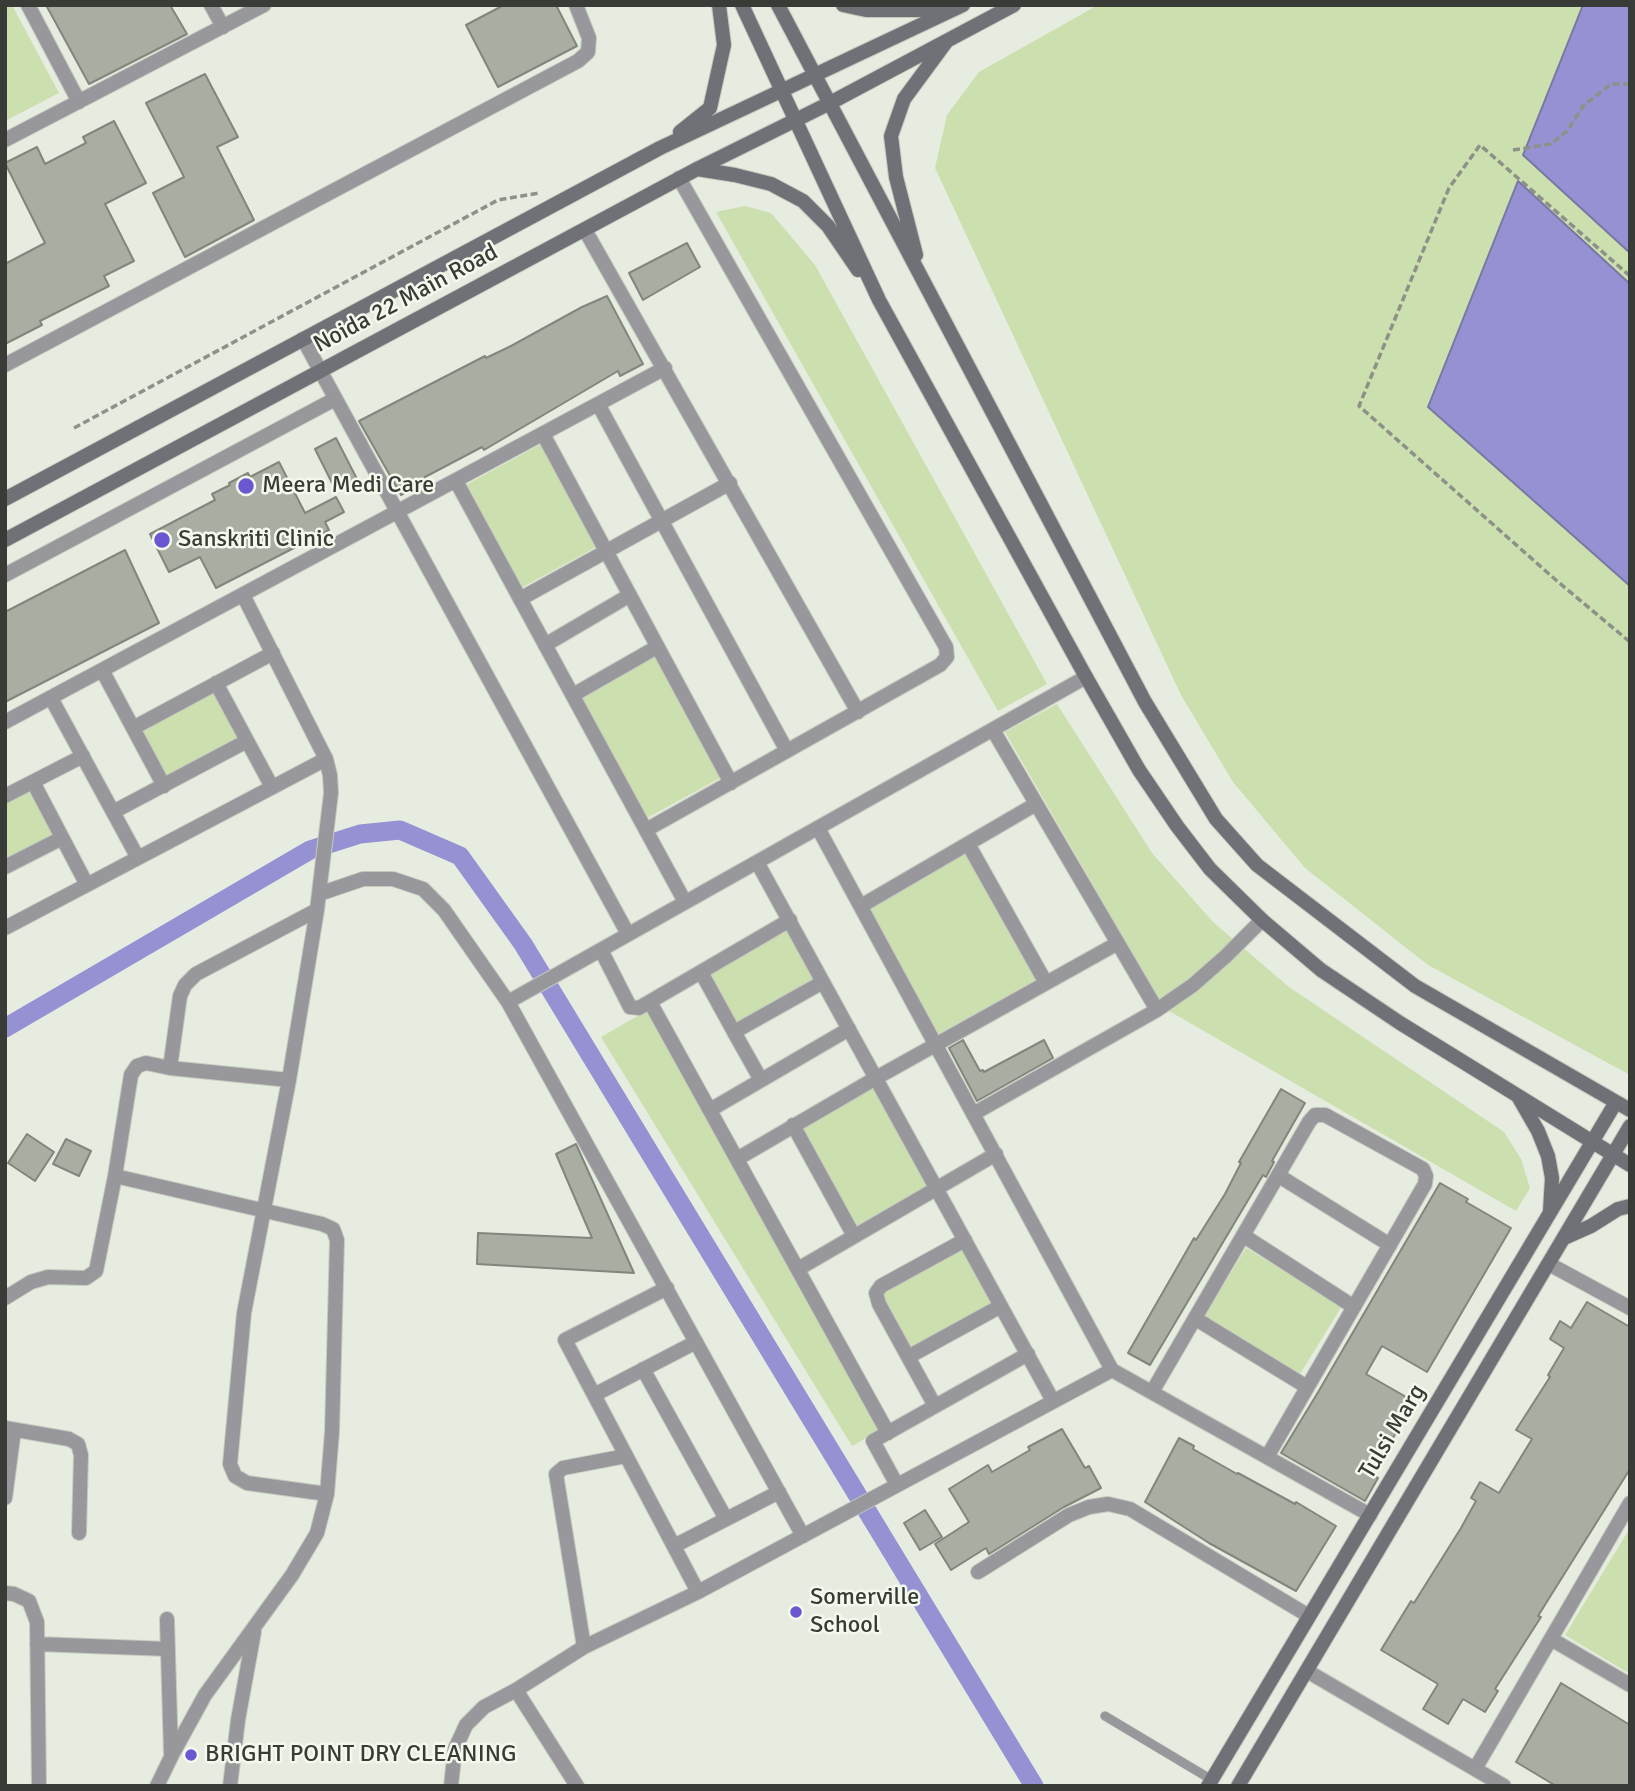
<!DOCTYPE html>
<style>
body{margin:0}
#map{position:relative;width:1635px;height:1791px;overflow:hidden;background:#e7ece0;font-family:Signika,sans-serif}
canvas{display:block}
.frame{position:absolute;inset:0;border:7px solid #393b36;pointer-events:none}
</style>
<div id="map">
<canvas width="1635" height="1791"></canvas>
<div class="frame"></div>
</div>
<script>
const ctx = document.querySelector('canvas').getContext('2d');
ctx.lineJoin = 'round';
function fillPath(path, color) {
  ctx.fillStyle = color;
  ctx.fill(path, 'evenodd');
}
function toPath(rows) {
  const path = new Path2D();
  for (const r of rows) {
    path.moveTo(r[0], r[1]);
    for (let i = 2; i < r.length; i += 2) path.lineTo(r[i], r[i + 1]);
  }
  return path;
}
function trace(path, color, width, dash) {
  ctx.strokeStyle = color;
  ctx.lineWidth = width;
  ctx.lineCap = dash ? 'butt' : 'round';
  ctx.setLineDash(dash || []);
  ctx.stroke(path);
}
function write(font, color, halo, rows, align = 'center') {
  ctx.font = font + ' Signika,sans-serif';
  ctx.lineWidth = 5;
  ctx.setLineDash([]);
  ctx.textBaseline = 'middle';
  ctx.strokeStyle = halo;
  ctx.fillStyle = color;
  for (const [text, x, y, turn = 0] of rows) {
    ctx.save();
    ctx.translate(x, y);
    ctx.rotate((+turn || 0) * Math.PI / 180);
    ctx.textAlign = isNaN(turn) ? turn : align;
    if (halo) ctx.strokeText(text, 0, 0);
    ctx.fillText(text, 0, 0);
    ctx.restore();
  }
}
fillPath(toPath([
 [5,5,12,5,59,93,5,121],
 [1098,5,1630,5,1630,1075,1428,965,1305,868,1233,782,1181,695,935,168,947,115,979,72],
 [745,206,771,213,815,265,1047,684,998,711,716,212],
 [541,444,598,546,521,588,464,486],
 [654,655,722,777,647,818,579,697],
 [214,689,241,740,165,780,138,729],
 [1057,704,1152,853,1213,922,1289,987,1504,1132,1521,1159,1530,1188,1516,1211,1164,1008,1005,732],
 [31,786,57,836,5,863,5,799],
 [966,852,1038,979,938,1034,867,907],
 [789,926,819,980,736,1027,705,973],
 [648,1010,880,1430,852,1446,601,1037],
 [874,1084,932,1187,856,1229,798,1127],
 [964,1247,996,1304,910,1351,878,1294],
 [1246,1248,1342,1306,1300,1374,1204,1316],
 [1630,1528,1630,1674,1565,1635]
]), '#ccdfae');
const water = toPath([
 [1583,5,1630,5,1630,253,1523,155,1583,5],
 [1518,181,1630,284,1630,586,1428,407,1518,181]
]);
fillPath(water, '#9591d3');
trace(water, '#7977a4', 2);
trace(toPath([
 [5,1028,310,850,360,834,400,830,460,856,523,944,1034,1786]
]), '#9591d3', 19);
const building = toPath([
 [46,5,170,5,187,34,89,84,46,5],
 [504,5,556,5,577,46,498,87,466,25,504,5],
 [205,74,238,137,217,147,254,220,185,257,153,193,184,177,146,103,205,74],
 [114,121,146,183,105,204,134,261,104,276,109,286,40,321,42,325,5,344,5,264,45,243,5,163,37,147,45,164,86,143,83,137,114,121],
 [687,243,700,267,643,300,629,273,687,243],
 [607,296,643,364,620,376,618,371,484,450,482,447,425,477,427,481,401,495,359,421,485,356,486,358,511,346,582,307,607,296],
 [336,438,357,479,335,489,315,449,336,438],
 [279,462,305,513,336,497,344,512,325,522,329,530,216,588,200,557,169,572,150,534,215,500,212,494,230,485,229,483,248,473,250,477,279,462],
 [125,550,159,623,5,702,5,612,125,550],
 [963,1040,980,1071,983,1070,984,1072,1044,1040,1053,1058,977,1101,949,1048,963,1040],
 [1281,1089,1305,1103,1272,1161,1274,1162,1266,1177,1263,1175,1150,1365,1128,1353,1194,1238,1196,1240,1225,1194,1241,1163,1239,1162,1281,1089],
 [27,1134,54,1152,35,1181,8,1163,27,1134],
 [66,1139,91,1151,79,1176,53,1164,66,1139],
 [576,1144,634,1273,477,1264,478,1233,592,1238,556,1154,576,1144],
 [1440,1183,1468,1199,1466,1202,1511,1228,1427,1372,1382,1346,1366,1374,1408,1398,1395,1420,1401,1424,1372,1475,1378,1478,1365,1501,1281,1453,1317,1394,1440,1183],
 [1587,1302,1630,1327,1630,1469,1538,1616,1541,1617,1495,1689,1498,1691,1485,1712,1463,1699,1448,1724,1423,1709,1438,1684,1381,1650,1411,1601,1414,1603,1461,1528,1476,1501,1471,1498,1480,1482,1499,1493,1532,1439,1516,1430,1550,1377,1548,1375,1564,1348,1550,1339,1560,1321,1571,1328,1587,1302],
 [1062,1429,1085,1468,1089,1466,1101,1488,1064,1507,989,1554,986,1548,951,1570,935,1544,969,1522,949,1489,988,1465,992,1472,1030,1450,1028,1447,1062,1429],
 [1179,1438,1194,1446,1193,1449,1237,1474,1238,1473,1295,1504,1296,1502,1336,1526,1296,1591,1209,1543,1145,1502,1179,1438],
 [925,1510,942,1537,920,1550,904,1523,925,1510],
 [1561,1683,1630,1725,1630,1786,1556,1786,1516,1762,1561,1683]
]);
fillPath(building, '#a9aea3');
trace(building, '#82867c', 2);
const lane = toPath([
 [1105,1716,1212,1780]
]);
const street = toPath([
 [28,5,79,102],
 [211,5,223,27],
 [5,140,264,5],
 [585,230,858,712],
 [303,339,628,934],
 [5,365,578,61,588,52,589,38,576,5],
 [598,404,787,751],
 [543,434,731,783],
 [456,481,685,902],
 [5,575,335,399],
 [243,595,326,759,330,775,331,793,317,910,289,1080,244,1313,230,1464,235,1476,247,1483,327,1494],
 [520,599,730,483],
 [545,645,630,595],
 [102,670,164,786],
 [216,683,272,787],
 [573,695,657,647],
 [51,698,138,858],
 [5,722,665,368],
 [133,728,273,653],
 [33,782,87,885],
 [5,796,83,756],
 [113,812,247,741],
 [818,828,1112,1370,1370,1515],
 [646,830,940,665,947,657,946,647,679,178],
 [968,844,1046,983],
 [757,862,1053,1401],
 [5,867,62,838],
 [319,894,363,879,393,879,423,889,444,910,508,1002,803,1536],
 [861,906,1036,804],
 [5,928,326,759],
 [601,950,630,1007,639,1008,790,920],
 [701,972,734,1032,823,982],
 [508,1002,1086,677],
 [650,1002,888,1433],
 [1157,1010,1193,985,1226,956,1262,920],
 [734,1032,761,1080],
 [170,1068,180,996,185,985,196,974,317,910],
 [710,1110,849,1029],
 [973,1114,1157,1010,993,730],
 [793,1125,854,1236],
 [737,1159,876,1078,1118,943],
 [115,1176,322,1224,333,1229,337,1240,332,1432,327,1494,317,1533,292,1575,205,1695,172,1755,157,1786],
 [1279,1176,1390,1245],
 [1244,1236,1354,1307],
 [1549,1264,1630,1308],
 [798,1269,996,1154],
 [667,1288,565,1340,698,1592],
 [5,1298,31,1282,48,1277,86,1278,96,1271,115,1176,131,1075,137,1066,146,1063,170,1068,289,1080],
 [1196,1319,1307,1387],
 [908,1357,1001,1306],
 [643,1369,726,1519],
 [1152,1392,1309,1122,1315,1115,1325,1115,1423,1169,1426,1176,1425,1184,1267,1457],
 [594,1395,696,1342],
 [935,1406,879,1304,876,1293,881,1286,965,1240],
 [5,1428,69,1439,78,1444,81,1455,79,1533],
 [897,1485,873,1441,1028,1354],
 [5,1498,14,1430],
 [674,1546,779,1492],
 [978,1572,1069,1515,1089,1507,1108,1504,1130,1509,1309,1616],
 [5,1593,14,1594,29,1601,37,1622,39,1786],
 [167,1619,171,1754],
 [1551,1639,1630,1685],
 [37,1644,168,1649],
 [584,1647,556,1474,563,1468,626,1456],
 [1307,1671,1504,1786],
 [516,1690,577,1786],
 [1475,1769,1630,1503],
 [230,1786,238,1720,254,1632],
 [451,1786,455,1749,466,1725,484,1707,516,1690,584,1647,698,1592,1112,1370]
]);
const secondary = toPath([
 [742,5,879,300,1086,677,1139,770,1177,826,1210,869,1262,920,1321,970,1400,1023,1630,1165],
 [778,5,1145,702,1216,819,1257,865,1415,986,1630,1110],
 [843,5,866,10,949,10],
 [680,132,710,108,724,45,719,5],
 [697,169,735,175,771,184,803,201,828,226,858,270],
 [916,255,896,177,891,136,904,99,946,42],
 [5,499,660,148,963,5],
 [5,540,697,169,830,103,1014,5],
 [1519,1098,1538,1131,1548,1156,1552,1178,1550,1211],
 [1564,1238,1591,1226,1618,1209,1630,1206],
 [1208,1786,1616,1102],
 [1238,1786,1630,1126]
]);
trace(lane, '#c4c9be', 10);
trace(street, '#c4c9be', 16);
trace(secondary, '#c4c9be', 16);
trace(toPath([
 [1513,150,1551,144,1567,131,1584,105,1611,84,1630,84],
 [1630,276,1480,145,1449,188,1359,406,1557,581,1630,642],
 [74,428,498,200,539,193]
]), '#8d9188', 3.5, [7, 3.5]);
trace(lane, '#97979c', 9);
trace(street, '#97979c', 14);
trace(secondary, '#707077', 14);
for (const [x, y, r, color] of [
 [246,486,9,"#6b57d0"],
 [162,540,9,"#6b57d0"],
 [796,1612,7,"#6b57d0"],
 [191,1755,7,"#6b57d0"]
]) {
  const dot = new Path2D();
  dot.arc(x, y, r, 0, 2 * Math.PI);
  ctx.fillStyle = color;
  ctx.fill(dot);
  trace(dot, '#f4f9ed', 2.5);
}
write('24px', '#393b36', '#f4f9ed', [
 ["Noida 22 Main Road",406,299,-28],
 ["Tulsi Marg",1393,1432,-59]
]);
write('24px', '#393b36', '#f4f9ed', [
 ["Meera Medi Care",262,486],
 ["Sanskriti Clinic",178,540],
 ["Somerville",810,1598],
 ["School",810,1626],
 ["BRIGHT POINT DRY CLEANING",205,1755]
], 'left');
</script>
